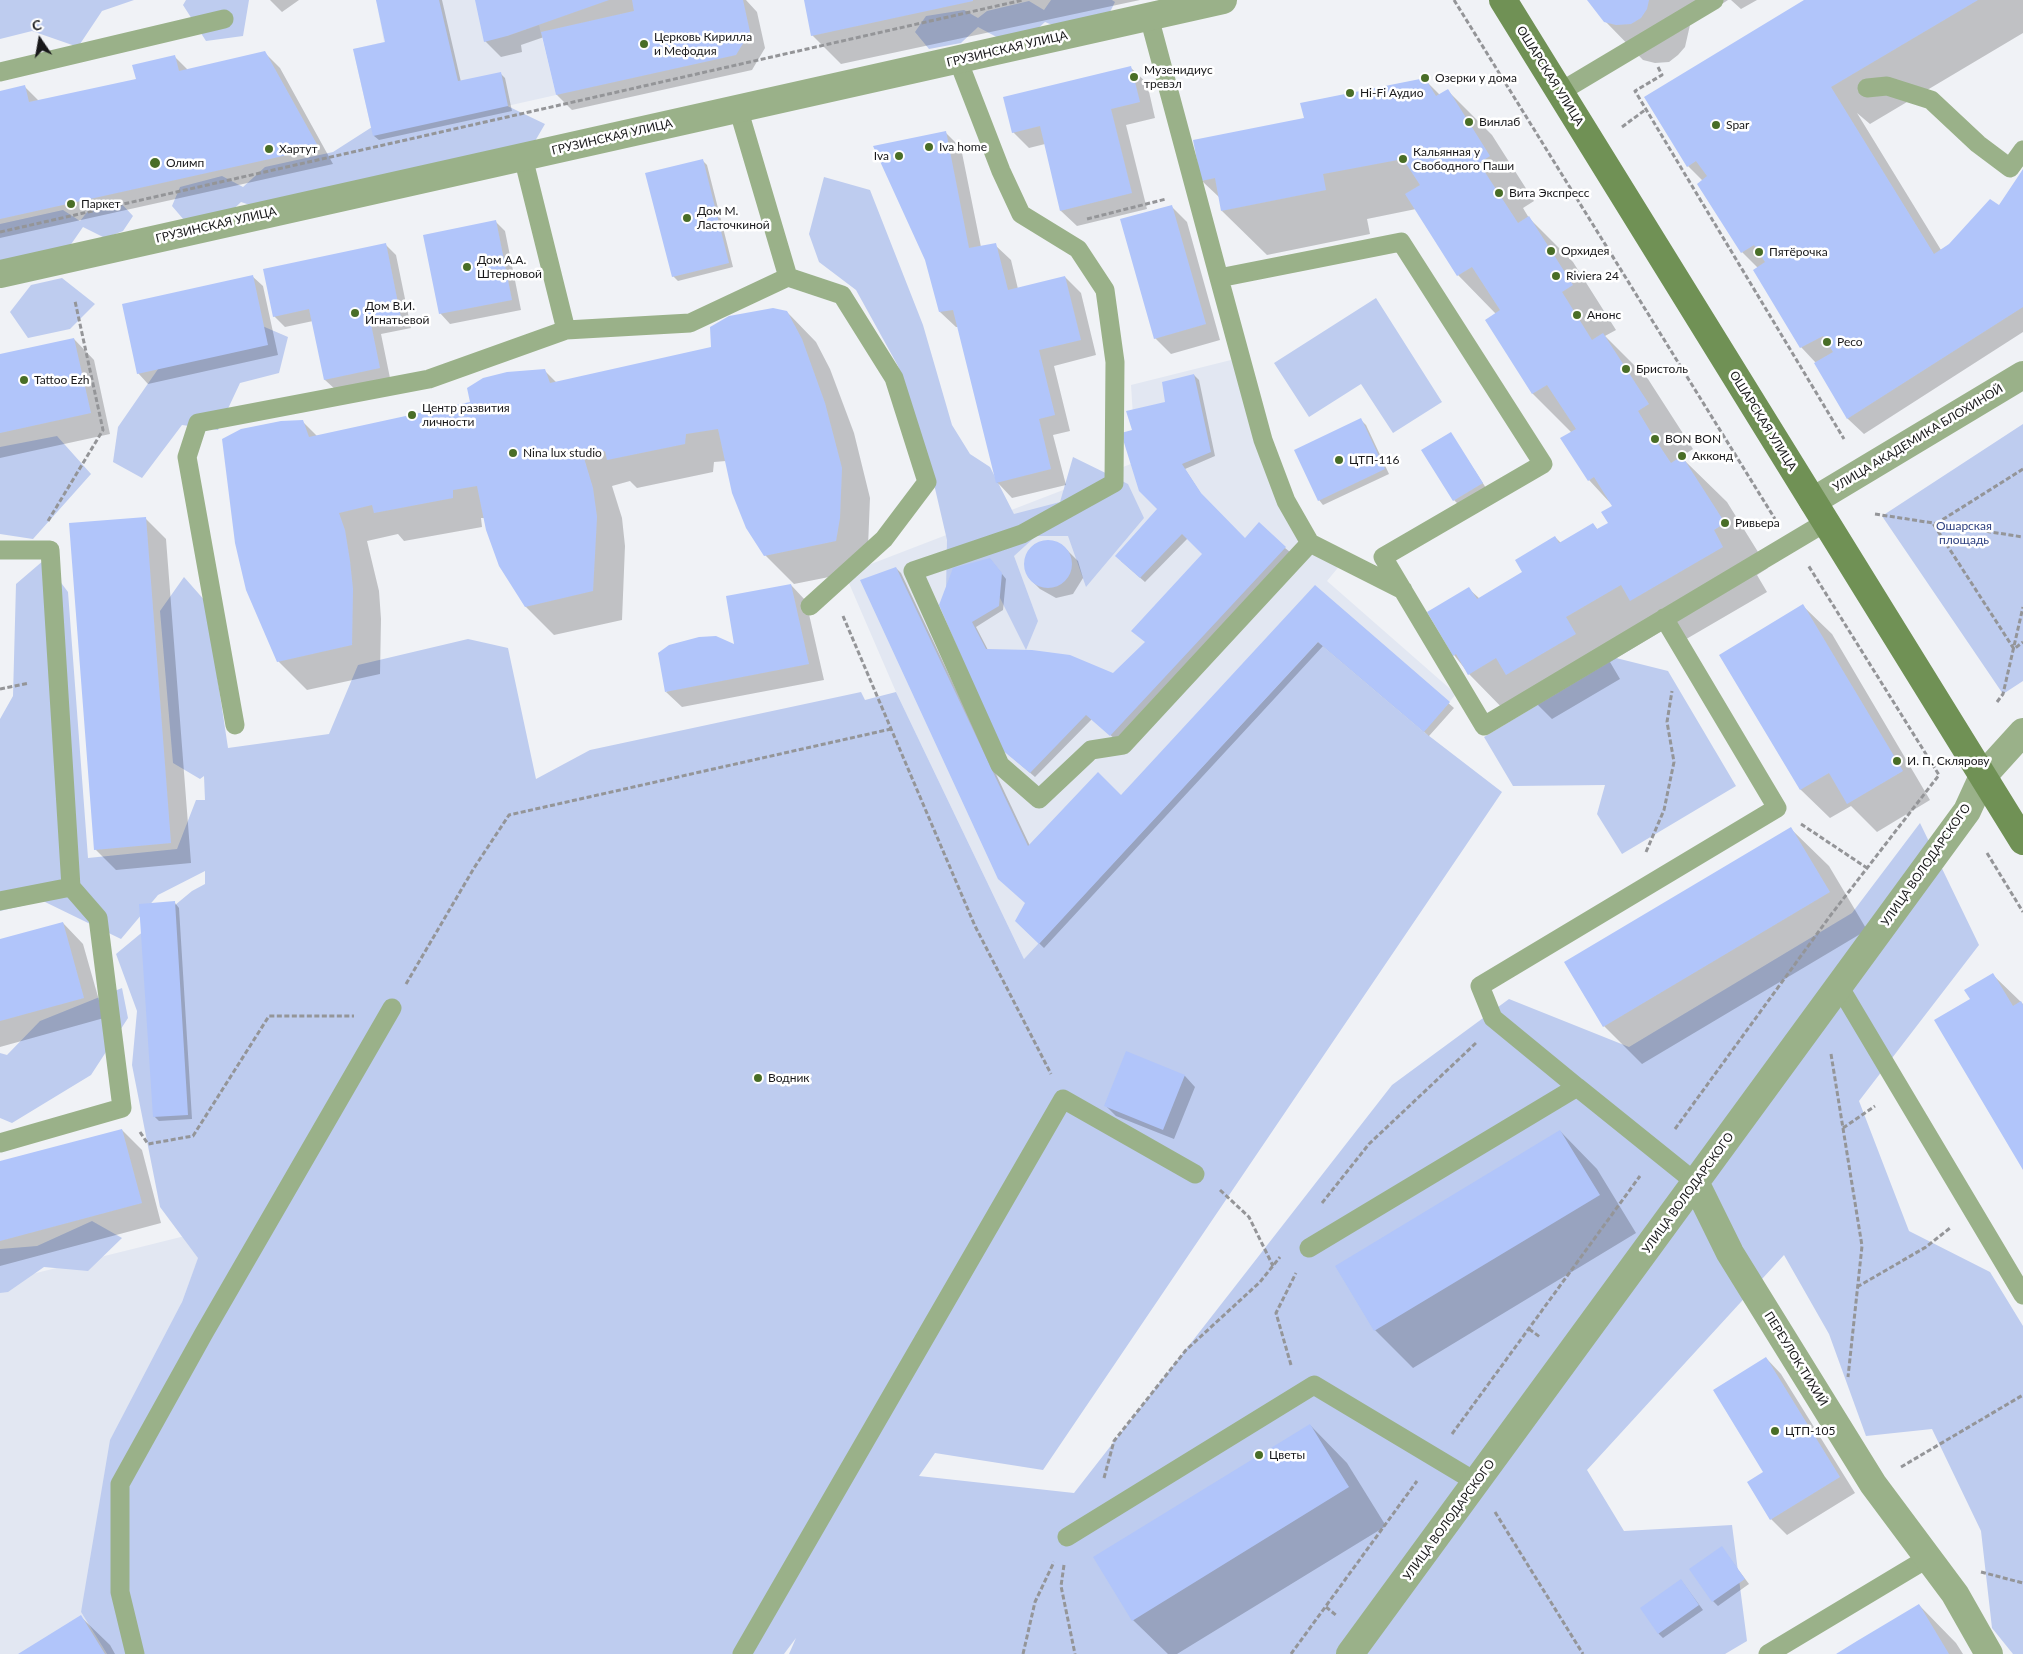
<!DOCTYPE html>
<meta charset="utf-8">
<style>
body{margin:0}
#map{position:relative;width:2023px;height:1654px;overflow:hidden;background:#f0f2f6;font-family:Lato,sans-serif}
canvas{display:block}
.north{position:absolute;left:15px;top:15px;width:50px;height:50px;-webkit-text-stroke:4px #fff;paint-order:stroke;rotate:348deg;font-size:14px;font-weight:700;line-height:20px;text-align:center;color:#18181a}
.north::after{content:'';display:block;margin:auto;width:18px;height:22px;background:#18181a;clip-path:polygon(50% 0,100% 100%,50% 72%,0 100%)}
</style>
<div id="map">
<canvas width="2023" height="1654"></canvas>
<div class="north">С</div>
</div>
<script>
const ctx = document.querySelector('canvas').getContext('2d');
ctx.lineJoin = 'round';
function fillPath(path, color) {
  ctx.fillStyle = color;
  ctx.fill(path, 'evenodd');
}
function toPath(rows) {
  const path = new Path2D();
  for (const r of rows) {
    if (r.length === 3) {
      path.moveTo(r[0] + r[2], r[1]);
      path.arc(r[0], r[1], r[2], 0, 2 * Math.PI);
      continue;
    }
    path.moveTo(r[0], r[1]);
    for (let i = 2; i < r.length; i += 2) path.lineTo(r[i], r[i + 1]);
  }
  return path;
}
function trace(path, color, width, dash) {
  ctx.strokeStyle = color;
  ctx.lineWidth = width;
  ctx.lineCap = dash ? 'butt' : 'round';
  ctx.setLineDash(dash || []);
  ctx.stroke(path);
}
function write(font, color, halo, rows, align = 'center') {
  ctx.font = font + ' Lato,sans-serif';
  ctx.lineWidth = 5;
  ctx.setLineDash([]);
  ctx.textBaseline = 'middle';
  ctx.strokeStyle = halo;
  ctx.fillStyle = color;
  for (const [text, x, y, turn = 0] of rows) {
    ctx.save();
    ctx.translate(x, y);
    ctx.rotate((+turn || 0) * Math.PI / 180);
    ctx.textAlign = isNaN(turn) ? turn : align;
    if (halo) ctx.strokeText(text, 0, 0);
    ctx.fillText(text, 0, 0);
    ctx.restore();
  }
}
fillPath(toPath([
 [376,0,501,0,507,36,539,25,556,95,373,136,353,49,384,42],
 [1235,359,1276,499,1341,564,1327,581,1456,694,1424,732,1317,642,1024,959,896,692,845,574,1136,462,1131,385],
 [209,1230,182,1302,81,1612,107,1654,0,1654,0,1282]
]), '#e2e7f2');
fillPath(toPath([
 [0,0,134,0,102,11,78,47,32,31,0,39],
 [186,0,249,0,243,36,206,41,183,5],
 [1051,0,1112,0,1115,2,1107,18,1065,30,1045,22,1034,32,1004,41,978,27,961,43,929,49,915,32,926,16,964,10,978,18,987,11,1029,1,1044,10],
 [495,100,545,124,531,148,265,210,241,202,224,218,190,227,172,206,180,187,222,176,243,187,265,167,333,152,397,111],
 [824,177,870,190,923,325,952,425,970,454,990,467,1014,514,1060,502,1073,457,1128,484,1144,518,1086,587,1068,536,1036,536,1014,556,1038,621,1026,650,988,574,946,591,947,540,930,467,898,366,856,290,819,262,809,234],
 [119,201,133,216,123,231,105,238,83,227,65,253,0,267,0,224,63,210,80,221,92,206],
 [62,278,95,304,70,329,28,338,10,312,31,285],
 [1376,298,1442,402,1393,433,1361,384,1309,417,1274,363],
 [246,319,288,337,279,373,240,383,218,430,182,425,142,478,113,462,118,427,176,343],
 [2023,424,2023,681,2003,694,1882,516],
 [57,436,91,474,33,539,0,534,0,447],
 [44,560,68,592,88,858,177,849,196,800,205,800,204,776,200,779,173,763,160,611,184,577,206,602,228,748,329,734,358,665,468,639,508,648,536,779,590,750,861,692,865,700,896,692,1024,959,1318,642,1424,732,1502,792,1043,1470,935,1453,919,1476,1074,1493,1392,1085,1509,999,1629,1047,1852,913,1920,823,1979,945,1859,1101,1909,1231,1990,1272,2023,1326,2023,1654,2013,1654,1992,1628,1981,1531,1932,1429,1866,1436,1829,1334,1784,1255,1587,1470,1624,1531,1732,1525,1747,1641,1725,1654,789,1654,796,1638,784,1654,107,1654,81,1612,110,1440,182,1302,198,1258,160,1207,132,1065,137,1011,116,954,192,891,205,884,205,871,158,895,121,939,43,901,0,911,0,719,13,696,16,584],
 [1616,658,1668,671,1736,786,1622,854,1597,814,1605,785,1513,786,1484,737],
 [122,988,128,1018,91,1075,12,1123,0,1118,0,1053,7,1055,40,1021],
 [92,1221,122,1238,88,1271,44,1267,8,1292,0,1293,0,1249,37,1246]
]), '#beccef');
fillPath(toPath([
 [270,0,299,0,282,12],
 [377,0,442,0,461,82,500,73,505,78,512,111,379,140,374,136,386,43],
 [476,0,746,0,757,12,765,48,752,70,572,110,557,95,544,37,521,45,522,52,501,57,485,41],
 [805,0,1140,0,841,64,812,35],
 [1589,0,1728,0,1690,25,1685,47,1678,55,1669,62,1655,63,1643,60,1605,21],
 [1731,0,1757,0,1741,9],
 [1807,0,2023,0,2023,33,1870,124,1857,113,1941,250,2006,212,2023,172,2023,332,1864,434,1848,419,1816,363,1801,347,1758,268,1742,252,1703,181,1688,166],
 [264,52,280,68,333,164,0,238,0,92,25,87,39,101,137,80,175,57,188,70],
 [1131,68,1147,83,1155,118,1126,125,1147,209,1077,226,1061,211,1045,144,1029,148,1013,132],
 [1425,80,1440,95,1447,90,1492,135,1534,201,1523,208,1529,218,1573,262,1616,330,1605,336,1648,379,1693,449,1682,456,1684,460,1727,502,1768,568,1757,575,1767,592,1676,645,1662,631,1610,662,1620,679,1552,719,1537,704,1513,719,1469,674,1454,655,1429,612,1469,589,1480,599,1524,573,1555,537,1561,543,1593,524,1598,530,1609,523,1613,506,1589,480,1572,433,1533,394,1486,320,1496,314,1458,275,1416,209,1367,219,1370,234,1267,255,1222,211,1220,198,1202,181,1305,119],
 [945,132,961,148,981,247,995,245,1011,260,1018,289,1065,277,1081,293,1096,355,1054,366,1070,431,1053,435,1066,485,1012,498,997,482,958,327,956,327,940,312],
 [703,161,707,165,733,267,678,281,673,276],
 [1171,206,1187,222,1220,340,1171,354,1155,338],
 [495,221,505,231,521,310,450,324,440,313],
 [385,244,396,255,411,328,381,334,390,378,336,390,325,380,313,321,285,327,274,316],
 [252,276,263,286,278,355,148,384,138,373],
 [787,312,816,342,830,369,854,433,870,498,868,547,864,570,794,584,765,555,726,461,714,462,713,472,637,488,630,481,612,486,622,518,625,546,622,620,554,635,525,606,485,518,481,518,482,527,404,541,398,534,367,541,379,591,381,619,380,674,307,690,278,661,302,421,318,437,472,403,544,370,557,383,712,348],
 [74,339,94,360,110,434,0,458,0,355],
 [1194,375,1199,380,1215,456,1185,469,1205,500,1245,540,1285,548,1290,552,1116,740,1092,719,1035,777,1008,754,940,604,990,559,1006,579,1003,610,976,627,988,650,1113,674,1146,643,1204,554,1188,538,1145,582,1121,561,1159,509,1133,431,1167,402],
 [1361,420,1366,425,1389,474,1323,505,1319,500],
 [1451,434,1486,488,1459,505,1454,500],
 [145,518,166,539,191,863,116,870,95,849],
 [1052,541,1067,550,1078,561,1083,578,1073,594,1056,598,1040,589,1029,578,1025,561,1034,545],
 [896,568,901,573,1030,846,1121,797,1315,587,1454,708,1429,736,1323,646,1044,948,1016,921,1027,903],
 [791,585,806,601,824,680,682,707,666,692,736,646],
 [1803,606,1832,634,1930,800,1877,832,1851,806,1830,818,1801,790,1721,655],
 [1791,829,1829,866,1867,930,1642,1064,1604,1026,1566,963],
 [175,903,179,908,192,1119,159,1121,154,1116],
 [63,923,83,944,104,1018,0,1047,0,941],
 [1993,975,2023,1004,2023,1167,1971,999],
 [1127,1053,1185,1076,1195,1087,1174,1139,1116,1116,1105,1105],
 [122,1130,142,1150,161,1223,0,1266,0,1162],
 [1560,1131,1597,1169,1636,1233,1413,1368,1375,1330,1337,1266],
 [1766,1358,1781,1374,1855,1493,1787,1535,1771,1519,1765,1472],
 [1310,1425,1347,1463,1386,1526,1177,1654,1168,1654,1133,1620],
 [1722,1548,1749,1584,1718,1606,1713,1601],
 [1681,1580,1703,1610,1663,1638,1658,1633],
 [1919,1605,1956,1643,1963,1654,1838,1654],
 [81,1617,110,1645,115,1654,20,1654]
]), '#0003');
fillPath(toPath([
 [376,0,439,0,458,81,501,72,508,106,373,136,353,49,385,42],
 [475,0,609,0,507,36,484,42],
 [632,0,743,0,750,32,736,55,556,95,541,32,634,11],
 [804,0,973,0,973,1,811,36],
 [1587,0,1649,0,1647,9,1641,18,1631,24,1616,25,1604,22],
 [1804,0,1978,0,1831,87,1934,254,1949,244,1990,199,1999,205,2023,169,2023,307,1847,419,1814,363,1833,352,1827,342,1823,336,1800,348,1753,270,1765,262,1754,245,1741,253,1697,184,1707,176,1696,161,1687,167,1644,97],
 [265,51,319,148,0,219,0,91,25,85,29,102,136,79,132,65,175,55,179,71],
 [1131,66,1140,102,1111,109,1132,193,1060,211,1040,126,1012,133,1003,97],
 [1425,78,1436,96,1448,89,1490,156,1479,163,1518,223,1529,216,1573,285,1562,292,1592,340,1603,333,1649,404,1638,411,1655,439,1671,463,1682,456,1725,523,1714,530,1723,547,1630,601,1621,585,1566,617,1576,634,1506,675,1496,658,1468,675,1456,654,1453,656,1427,612,1469,587,1477,599,1522,572,1515,560,1555,536,1559,543,1593,523,1597,529,1608,523,1601,512,1612,506,1594,477,1588,481,1560,438,1576,429,1547,385,1532,394,1485,320,1500,310,1472,267,1457,276,1405,194,1420,185,1403,159,1323,174,1326,190,1221,211,1215,178,1201,181,1193,140,1304,118,1300,103],
 [946,131,969,248,996,243,1008,290,1065,276,1081,340,1039,350,1055,415,1039,419,1051,469,996,483,953,310,939,312,925,260,873,146],
 [703,159,729,263,672,277,645,173],
 [1172,205,1206,324,1154,339,1120,219],
 [496,220,512,300,439,314,423,235],
 [386,243,401,318,371,324,380,368,324,380,309,309,273,317,263,269],
 [253,275,268,345,137,374,122,304],
 [773,308,787,311,802,339,825,403,842,468,840,518,836,541,764,556,746,528,732,493,718,429,686,434,685,444,607,460,605,451,584,458,593,488,597,517,593,591,525,607,499,566,486,530,477,486,453,490,453,498,374,513,372,505,339,513,345,530,350,561,353,589,352,645,277,662,246,590,235,543,222,439,241,429,281,421,303,420,309,437,470,402,467,388,483,378,507,372,545,369,550,383,711,347,710,327,729,316],
 [74,338,91,413,0,433,0,354],
 [1194,374,1211,452,1182,464,1201,493,1245,538,1259,522,1286,547,1110,736,1086,715,1030,773,1001,749,939,605,953,568,990,558,1002,573,999,606,972,622,986,649,1032,650,1070,655,1113,673,1145,642,1131,631,1202,554,1182,534,1140,578,1115,556,1157,509,1139,491,1121,433,1132,430,1126,411,1165,402,1162,382],
 [1361,418,1385,469,1318,501,1294,450],
 [1451,432,1483,483,1453,501,1421,450],
 [146,517,171,843,94,850,69,523],
 [1048,564,24],
 [896,567,1028,846,1098,772,1121,795,1315,585,1450,702,1424,732,1318,642,1039,944,1015,921,1025,903,998,879,860,580],
 [791,584,809,664,665,692,658,653,669,645,699,637,716,636,734,644,726,596],
 [1803,604,1903,771,1847,804,1829,773,1800,790,1719,655],
 [1791,827,1830,892,1603,1027,1564,962],
 [175,901,188,1115,153,1117,139,904],
 [63,922,84,998,0,1021,0,939],
 [1993,973,2013,1006,2021,1001,2023,1005,2023,1170,1934,1020,1970,999,1964,990],
 [1126,1051,1185,1075,1163,1130,1104,1106],
 [122,1129,142,1203,0,1241,0,1161],
 [1560,1130,1600,1195,1374,1331,1335,1266],
 [1766,1357,1840,1477,1770,1520,1747,1482,1763,1472,1713,1390],
 [1310,1424,1349,1487,1132,1621,1093,1557],
 [1722,1546,1745,1579,1712,1602,1689,1569],
 [1681,1579,1699,1605,1658,1634,1640,1608],
 [1919,1604,1949,1654,1836,1654,1857,1641],
 [81,1615,105,1654,18,1654]
]), '#b1c5fa');
trace(toPath([
 [1454,0,1775,519],
 [1658,67,1662,75,1635,91,1844,439],
 [1622,127,1645,110],
 [1087,219,1166,199],
 [0,232,1023,0],
 [2023,469,1934,525,2014,649,2023,642],
 [1875,514,2023,537],
 [48,521,103,430,75,301],
 [843,616,975,926,1051,1074],
 [0,689,29,683],
 [1997,702,2003,694,2023,607],
 [1801,824,1867,868],
 [1646,852,1664,810,1674,762,1667,722,1672,691],
 [1987,853,2023,912],
 [406,984,474,868,509,815,891,729],
 [1831,1054,1862,1246,1848,1377],
 [1843,1128,1875,1106],
 [1675,1129,1830,916,1939,775,1808,565],
 [140,1132,148,1144,193,1136,269,1016,354,1016],
 [1220,1190,1249,1217,1273,1266],
 [1322,1203,1369,1144,1477,1042],
 [1857,1287,1926,1247,1950,1228],
 [1529,1329,1540,1337],
 [1291,1365,1276,1313,1296,1273],
 [1452,1434,1640,1176],
 [1901,1467,2023,1395],
 [1104,1478,1114,1441,1186,1350,1260,1282,1280,1257],
 [1495,1512,1583,1654],
 [1064,1565,1061,1586,1075,1654],
 [1981,1572,2023,1583],
 [1326,1607,1337,1616],
 [1023,1654,1035,1602,1054,1562],
 [1291,1654,1417,1481]
]), '#949598', 3, [5, 2.5]);
trace(toPath([
 [1149,17,1219,278,1401,242,1543,464,1383,557,1484,726,1826,522],
 [958,60,1001,171,1021,214,1078,249,1105,290,1115,362,1114,483,1022,534,913,571,1000,765,1039,799,1091,750,1123,745,1310,543],
 [0,72,224,19],
 [1867,88,1887,86,1931,100,1978,144,2010,168,2023,150],
 [1560,92,1714,0],
 [738,108,788,277,842,295,894,378,927,482,884,539,810,606],
 [1219,278,1263,440,1286,501,1310,543,1403,590],
 [566,330,690,323,788,277],
 [0,550,50,550,71,887,98,918,122,1108,0,1143],
 [235,725,187,457,198,423,429,379,566,330,523,157],
 [0,901,71,887],
 [1839,986,2023,1295],
 [1577,1087,1493,1018,1480,986,1777,808,1664,618],
 [1309,1248,1577,1087,1695,1182],
 [1067,1537,1314,1385,1476,1482],
 [135,1654,120,1592,120,1484,204,1333,392,1008],
 [742,1654,1063,1099,1195,1174],
 [1768,1654,1928,1558]
]), '#9ab189', 19);
trace(toPath([
 [0,274,1223,0],
 [1813,501,2023,375],
 [1695,1182,1730,1253,1873,1484,1955,1594,1989,1654],
 [1350,1654,1967,811,1983,776,2023,732]
]), '#9ab189', 28);
trace(toPath([
 [1503,0,2023,841]
]), '#709155', 28);
for (const [x, y, r, color] of [
 [644,44,5,"#496e27"],
 [1134,77,5,"#496e27"],
 [1425,78,5,"#496e27"],
 [1350,93,5,"#496e27"],
 [1469,122,5,"#496e27"],
 [1716,125,5,"#496e27"],
 [929,147,5,"#496e27"],
 [269,149,5,"#496e27"],
 [899,156,5,"#496e27"],
 [1403,159,5,"#496e27"],
 [155,163,6,"#496e27"],
 [1499,193,5,"#496e27"],
 [71,204,5,"#496e27"],
 [687,218,5,"#496e27"],
 [1551,251,5,"#496e27"],
 [1759,252,5,"#496e27"],
 [467,267,5,"#496e27"],
 [1556,276,5,"#496e27"],
 [355,313,5,"#496e27"],
 [1577,315,5,"#496e27"],
 [1827,342,5,"#496e27"],
 [1626,369,5,"#496e27"],
 [24,380,5,"#496e27"],
 [412,415,5,"#496e27"],
 [1655,439,5,"#496e27"],
 [513,453,5,"#496e27"],
 [1682,456,5,"#496e27"],
 [1339,460,5,"#496e27"],
 [1725,523,5,"#496e27"],
 [1897,761,5,"#496e27"],
 [758,1078,5,"#496e27"],
 [1775,1431,5,"#496e27"],
 [1259,1455,5,"#496e27"]
]) {
  const dot = new Path2D();
  dot.arc(x, y, r, 0, 2 * Math.PI);
  ctx.fillStyle = color;
  ctx.fill(dot);
  trace(dot, '#fff', 2);
}
write('12px', '#18181a', '#fff', [
 ["Церковь Кирилла",654,37],
 ["и Мефодия",654,51],
 ["Музенидиус",1144,70],
 ["тревэл",1144,84],
 ["Озерки у дома",1435,78],
 ["Hi-Fi Аудио",1360,93],
 ["Винлаб",1479,122],
 ["Spar",1726,125],
 ["Iva home",939,147],
 ["Хартут",279,149],
 ["Кальянная у",1413,152],
 ["Свободного Паши",1413,166],
 ["Iva",889,156,"right"],
 ["Олимп",166,163],
 ["Вита Экспресс",1509,193],
 ["Паркет",81,204],
 ["Дом М.",697,211],
 ["Ласточкиной",697,225],
 ["Орхидея",1561,251],
 ["Пятёрочка",1769,252],
 ["Дом А.А.",477,260],
 ["Штерновой",477,274],
 ["Riviera 24",1566,276],
 ["Дом В.И.",365,306],
 ["Игнатьевой",365,320],
 ["Анонс",1587,315],
 ["Ресо",1837,342],
 ["Бристоль",1636,369],
 ["Tattoo Ezh",34,380],
 ["Центр развития",422,408],
 ["личности",422,422],
 ["BON BON",1665,439],
 ["Nina lux studio",523,453],
 ["Акконд",1692,456],
 ["ЦТП-116",1349,460],
 ["Ривьера",1735,523],
 ["И. П. Склярову",1907,761],
 ["Водник",768,1078],
 ["ЦТП-105",1785,1431],
 ["Цветы",1269,1455]
], 'left');
write('12px', '#18181a', '#fff', [
 ["ГРУЗИНСКАЯ УЛИЦА",1007,49,-13],
 ["ОШАРСКАЯ УЛИЦА",1550,76,58],
 ["ГРУЗИНСКАЯ УЛИЦА",612,137,-13],
 ["ГРУЗИНСКАЯ УЛИЦА",216,225,-13],
 ["ОШАРСКАЯ УЛИЦА",1763,421,58],
 ["УЛИЦА АКАДЕМИКА БЛОХИНОЙ",1918,438,-31],
 ["УЛИЦА ВОЛОДАРСКОГО",1926,865,-55],
 ["УЛИЦА ВОЛОДАРСКОГО",1688,1193,-54],
 ["ПЕРЕУЛОК ТИХИЙ",1796,1359,58],
 ["УЛИЦА ВОЛОДАРСКОГО",1449,1520,-54]
]);
write('12px', '#304281', '#fff', [
 ["Ошарская",1964,526],
 ["площадь",1964,540]
]);
</script>
